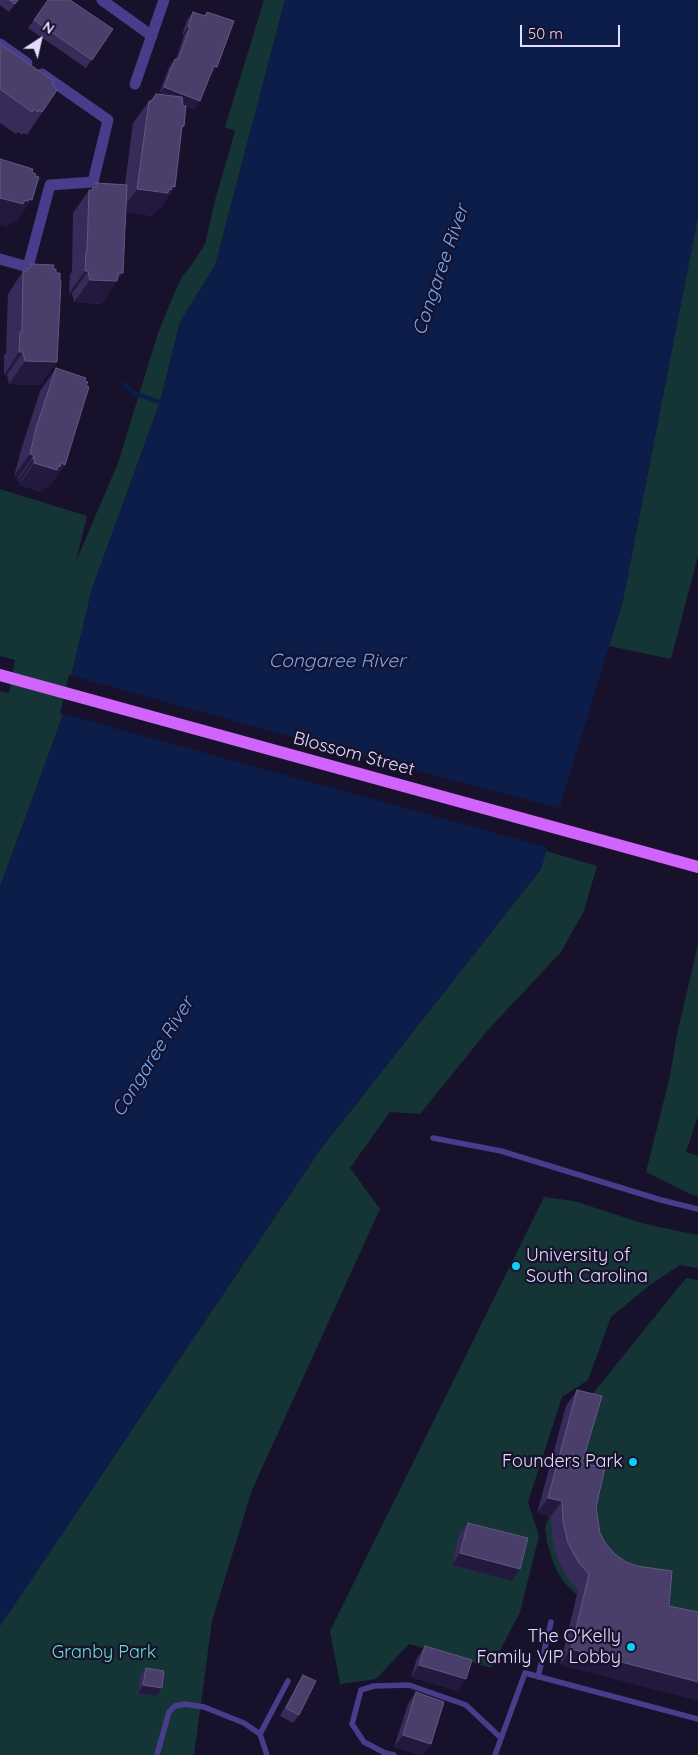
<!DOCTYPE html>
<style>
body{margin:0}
#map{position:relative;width:698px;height:1755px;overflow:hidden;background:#18112b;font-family:Quicksand,sans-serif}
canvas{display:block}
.north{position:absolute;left:15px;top:15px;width:50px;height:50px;-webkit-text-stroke:4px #18112b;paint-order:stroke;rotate:35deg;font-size:14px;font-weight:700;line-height:20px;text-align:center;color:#e3dcff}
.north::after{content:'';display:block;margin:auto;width:18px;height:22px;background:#e3dcff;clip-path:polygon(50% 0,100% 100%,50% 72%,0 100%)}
.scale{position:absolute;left:520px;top:25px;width:100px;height:22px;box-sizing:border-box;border:2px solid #e3dcff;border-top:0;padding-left:6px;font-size:15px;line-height:18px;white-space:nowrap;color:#e3dcff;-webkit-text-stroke:4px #18112b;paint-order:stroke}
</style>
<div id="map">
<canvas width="698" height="1755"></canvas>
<div class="north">N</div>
<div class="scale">50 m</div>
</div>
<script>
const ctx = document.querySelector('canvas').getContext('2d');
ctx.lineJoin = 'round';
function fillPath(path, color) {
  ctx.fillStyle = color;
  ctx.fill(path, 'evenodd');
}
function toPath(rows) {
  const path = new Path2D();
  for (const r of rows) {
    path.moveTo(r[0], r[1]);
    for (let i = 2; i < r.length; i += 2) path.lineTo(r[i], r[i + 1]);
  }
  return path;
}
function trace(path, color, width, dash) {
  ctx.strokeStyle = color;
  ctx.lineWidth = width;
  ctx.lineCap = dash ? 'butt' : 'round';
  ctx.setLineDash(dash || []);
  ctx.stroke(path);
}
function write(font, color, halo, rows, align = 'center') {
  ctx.font = font + ' Quicksand,sans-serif';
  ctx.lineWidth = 4.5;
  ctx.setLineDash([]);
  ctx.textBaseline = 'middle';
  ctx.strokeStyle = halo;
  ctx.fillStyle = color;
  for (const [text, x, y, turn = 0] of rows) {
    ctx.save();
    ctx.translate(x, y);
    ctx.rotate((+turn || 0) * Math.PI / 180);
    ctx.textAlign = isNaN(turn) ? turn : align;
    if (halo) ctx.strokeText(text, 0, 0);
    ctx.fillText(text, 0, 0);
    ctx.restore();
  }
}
fillPath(toPath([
 [264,0,285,0,215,266,180,322,160,402,92,589,60,723,0,887,0,691,9,693,15,660,0,656,0,489,87,516,76,561,118,463,158,333,171,301,181,278,193,263,205,244,215,200,235,131,225,127],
 [698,216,698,556,671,659,609,646,623,600],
 [546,851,597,866,584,911,561,952,488,1030,420,1114,390,1112,350,1168,380,1209,252,1490,212,1621,194,1755,0,1755,0,1626,320,1150,541,869],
 [698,944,698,1116,686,1152,698,1156,698,1196,692,1195,646,1172,670,1076,676,1039],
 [544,1197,574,1201,645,1224,698,1235,698,1268,680,1265,650,1285,611,1317,588,1380,562,1397,528,1502,539,1536,520,1612,491,1668,409,1644,376,1679,340,1684,330,1631],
 [686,1278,698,1280,698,1635,580,1598,562,1580,554,1565,547,1542,545,1528,590,1397]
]), '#143435');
fillPath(toPath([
 [285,0,698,0,698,216,623,600,541,869,320,1150,0,1626,0,887,60,723,92,589,160,402,180,322,215,266]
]), '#0c1d4a');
fillPath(toPath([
 [69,675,328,747,562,809,550,848,60,713]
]), '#18112b');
trace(toPath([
 [124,384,133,393,160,402]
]), '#0c1d4a', 4);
trace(toPath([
 [433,1138,501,1151,661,1200,698,1209],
 [538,1677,551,1622],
 [260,1734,288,1681],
 [157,1755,169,1712,175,1706,185,1704,204,1707,244,1723,260,1734,267,1755],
 [394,1755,385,1753,364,1742,352,1724,361,1690,374,1686,409,1685,466,1705,501,1738],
 [495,1755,525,1673,698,1719]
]), '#473d8a', 5.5);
trace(toPath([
 [102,0,152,36],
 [0,44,27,63],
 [135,84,164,0],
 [0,259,28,267,50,185,93,182,108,120,42,74]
]), '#473d8a', 11);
trace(toPath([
 [0,675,698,867]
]), '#d264fe', 12);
fillPath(toPath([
 [0,0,18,0,9,12,0,5],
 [48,0,113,29,86,68,28,28],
 [193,12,204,16,207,12,217,67,211,75,210,75,200,101,194,109,183,105,184,126,182,129,175,187,160,209,158,209,152,216,126,212,107,296,101,304,74,302,72,294,69,293,70,274,72,272,73,213,89,190,91,190,96,183,125,184,133,123,149,101,150,101,156,94,159,94,169,67,175,59,176,59,184,35,182,35,187,20],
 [0,44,52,84,57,90,27,135,23,133,22,135,18,132,16,134,0,123],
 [30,264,41,385,9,384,7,375,4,375,4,355,6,353,8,294,23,271,25,271],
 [56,368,85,381,49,487,47,486,45,489,43,489,41,492,19,485,20,482,17,481,18,478,14,476,21,450,40,391],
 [577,1390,582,1463,596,1507,600,1533,606,1544,615,1554,626,1562,637,1566,560,1665,578,1590,568,1579,557,1558,552,1538,551,1516,537,1513,566,1406],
 [468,1523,512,1581,452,1565,459,1535],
 [425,1646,458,1691,411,1677,417,1658],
 [146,1668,156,1696,138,1693,140,1676],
 [303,1675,299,1715,293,1723,280,1716,298,1683],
 [416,1692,431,1744,423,1755,420,1755,394,1747,408,1704]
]), '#382b59');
fillPath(toPath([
 [188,27,190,27,184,35,182,35],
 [214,66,217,67,211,75,208,74],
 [164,87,200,101,194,109,158,95],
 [172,186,175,187,160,209,158,209,152,216,121,211,137,189],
 [0,198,25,200,29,199,32,200,16,222,14,221,12,224,10,223,8,227,0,225],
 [85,271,88,271,72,294,69,293],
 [119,273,123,273,101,304,74,302,90,280],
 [19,352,23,352,7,375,4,375],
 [25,361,57,362,41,385,9,384],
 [30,454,34,455,18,478,14,476],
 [33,459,35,459,20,482,17,481],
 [34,463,61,463,65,465,49,487,47,486,45,489,43,489,41,492,19,485],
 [548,1498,562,1501,551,1516,537,1513],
 [460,1553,520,1569,512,1581,452,1565],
 [571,1649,698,1682,698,1701,560,1665],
 [419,1665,466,1679,458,1691,411,1677],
 [143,1685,162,1688,156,1696,138,1693],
 [403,1735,431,1744,423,1755,420,1755,394,1747]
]), '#23193f');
const building = toPath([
 [10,0,18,0,15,4,10,0],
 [48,0,70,0,113,29,92,60,34,20,48,0],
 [193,12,205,16,207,12,234,21,217,67,214,66,200,101,164,87,175,59,178,60,190,27,188,27,193,12],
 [0,44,54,81,52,84,57,90,42,112,39,110,38,112,34,109,32,112,0,89,0,44],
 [156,94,182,97,183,106,186,106,184,126,182,126,175,187,172,186,171,190,169,189,168,193,137,189,149,101,152,101,156,94],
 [0,159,33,169,32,172,36,174,35,176,39,177,32,200,29,199,28,201,25,200,23,204,0,198,0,159],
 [96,183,127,185,123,273,119,273,117,281,90,280,88,271,85,271,86,251,87,251,89,190,93,190,93,187,96,187,96,183],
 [30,264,54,265,53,269,56,269,56,273,60,273,60,281,61,281,57,362,25,361,23,352,19,352,20,332,22,332,23,271,27,271,27,268,30,268,30,264],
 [56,368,86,378,85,381,88,382,86,386,89,387,65,465,61,463,60,467,58,466,57,470,34,463,35,459,33,459,34,455,30,454,36,428,56,368],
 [577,1390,602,1396,582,1463,605,1468,596,1507,600,1533,606,1544,615,1554,626,1562,637,1566,672,1571,669,1606,698,1612,698,1682,571,1649,589,1574,579,1563,568,1543,563,1522,562,1501,548,1498,577,1390],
 [468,1523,528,1538,520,1569,460,1553,468,1523],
 [425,1646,472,1660,466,1679,419,1665,425,1646],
 [146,1668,164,1671,162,1688,143,1685,146,1668],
 [303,1675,316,1681,299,1715,286,1708,303,1675],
 [416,1692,444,1702,431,1744,403,1735,416,1692]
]);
fillPath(building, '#4a3e6a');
trace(building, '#625782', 1);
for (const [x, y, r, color] of [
 [516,1266,5,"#0acffd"],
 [633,1462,5,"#0acffd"],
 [631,1647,5,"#0acffd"]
]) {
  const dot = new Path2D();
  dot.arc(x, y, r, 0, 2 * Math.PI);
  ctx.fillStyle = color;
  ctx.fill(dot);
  trace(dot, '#18112b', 2);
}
write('18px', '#e3dcff', '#18112b', [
 ["Blossom Street",354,754,15]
]);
write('18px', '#e3dcff', '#18112b', [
 ["University of",526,1256,"left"],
 ["South Carolina",526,1277,"left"],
 ["Founders Park",623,1462],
 ["The O'Kelly",621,1637],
 ["Family VIP Lobby",621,1658]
], 'right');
write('18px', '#67e0cc', '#18112b', [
 ["Granby Park",104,1653]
]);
write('italic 19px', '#6badfe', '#18112b', [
 ["Congaree River",441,270,-71],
 ["Congaree River",337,661],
 ["Congaree River",153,1057,-58]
]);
</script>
